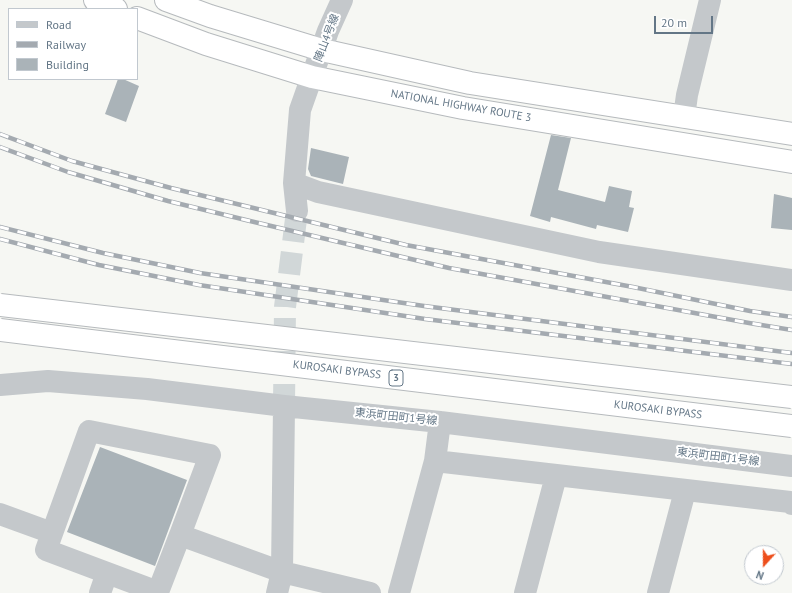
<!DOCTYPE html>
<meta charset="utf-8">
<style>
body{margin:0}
#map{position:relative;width:792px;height:593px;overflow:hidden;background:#f6f7f3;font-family:"PT Sans",sans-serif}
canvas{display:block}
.legend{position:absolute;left:8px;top:8px;width:130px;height:72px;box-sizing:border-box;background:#fff;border:1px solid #c1c8cf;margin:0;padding:5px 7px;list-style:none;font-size:12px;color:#637686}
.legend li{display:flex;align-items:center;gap:8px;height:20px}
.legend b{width:20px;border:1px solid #c1c8cf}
.north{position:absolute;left:744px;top:545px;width:40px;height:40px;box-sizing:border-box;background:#fff;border:1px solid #c1c8cf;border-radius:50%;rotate:201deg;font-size:11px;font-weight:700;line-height:16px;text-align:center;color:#637686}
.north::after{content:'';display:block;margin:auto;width:14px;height:18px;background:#ed4f1c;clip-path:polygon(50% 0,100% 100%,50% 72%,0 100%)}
.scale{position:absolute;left:654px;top:16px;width:59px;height:18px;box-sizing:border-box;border:2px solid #637686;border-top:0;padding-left:5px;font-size:12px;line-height:14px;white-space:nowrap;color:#637686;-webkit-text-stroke:3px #fff;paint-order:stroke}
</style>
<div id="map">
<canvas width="792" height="593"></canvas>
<ul class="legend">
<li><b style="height:5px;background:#c4c8cb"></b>Road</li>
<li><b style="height:5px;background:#a4aab0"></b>Railway</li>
<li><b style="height:11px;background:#aab3b8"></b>Building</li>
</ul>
<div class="north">N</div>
<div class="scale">20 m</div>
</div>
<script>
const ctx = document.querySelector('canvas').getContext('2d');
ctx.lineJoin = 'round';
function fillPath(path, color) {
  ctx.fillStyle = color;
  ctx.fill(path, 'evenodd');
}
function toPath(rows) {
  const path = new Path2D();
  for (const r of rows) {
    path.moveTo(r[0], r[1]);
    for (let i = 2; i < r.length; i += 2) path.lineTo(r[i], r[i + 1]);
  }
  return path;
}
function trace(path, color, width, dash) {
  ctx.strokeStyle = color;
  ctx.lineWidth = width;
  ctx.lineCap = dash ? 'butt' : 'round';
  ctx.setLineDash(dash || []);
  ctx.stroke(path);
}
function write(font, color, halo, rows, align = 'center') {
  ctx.font = font + ' "PT Sans","Noto Sans JP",sans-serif';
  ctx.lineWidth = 4;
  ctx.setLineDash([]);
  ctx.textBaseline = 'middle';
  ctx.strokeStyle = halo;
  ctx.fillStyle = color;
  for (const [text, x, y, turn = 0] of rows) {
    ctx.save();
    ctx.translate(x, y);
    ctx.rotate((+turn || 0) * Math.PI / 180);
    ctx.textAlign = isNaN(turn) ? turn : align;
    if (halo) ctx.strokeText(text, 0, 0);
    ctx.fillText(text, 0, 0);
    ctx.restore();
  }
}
fillPath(toPath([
 [118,79,123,79,139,86,126,122,105,114],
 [551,135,571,138,558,190,605,202,609,186,632,191,629,207,634,208,628,232,597,225,596,229,551,217,550,222,530,216],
 [311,148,349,157,343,184,311,176,308,169],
 [774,194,792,198,792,230,771,228],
 [100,447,187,480,155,566,67,532]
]), '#aab3b8');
trace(toPath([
 [284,406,285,307,297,211]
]), '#d1d7d8', 22, [22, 11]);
const highway = toPath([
 [95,0,116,9],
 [166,0,210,16,322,50,470,83,792,134],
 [137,18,206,44,312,77,463,108,792,162]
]);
trace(highway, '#b6babd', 24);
trace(toPath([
 [684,117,687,95,710,0],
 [294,183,318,192,599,252,792,280],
 [297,211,294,183,300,110,328,31,342,0],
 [0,385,48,381,147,389,284,406,440,422,792,466],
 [435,461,790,502,792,504],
 [0,514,52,533],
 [180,535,158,592,46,550,89,431,210,455,180,535,282,572,370,593],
 [100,593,107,573],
 [277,593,282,572,284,406],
 [399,593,435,461,440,422],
 [525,593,556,476],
 [658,593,685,491]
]), '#c4c8cb', 22);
trace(highway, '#fff', 22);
const rail = toPath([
 [0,134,72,161,171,188,406,245,633,287,750,311,792,317],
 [0,147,68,172,168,201,250,221,449,268,749,323,792,330],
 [0,227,103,253,200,273,424,306,792,353],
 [0,239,99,265,199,285,425,319,792,364]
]);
trace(rail, '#a4aab0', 4.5);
trace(rail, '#fff', 3, [9]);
const highwayBridge = toPath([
 [0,305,792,397],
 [0,330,792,426]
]);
trace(highwayBridge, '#b6babd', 24, []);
trace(highwayBridge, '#fff', 22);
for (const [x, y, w] of [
 [396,378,14]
]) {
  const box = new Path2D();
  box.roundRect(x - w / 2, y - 8, w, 16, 3);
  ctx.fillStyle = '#fff';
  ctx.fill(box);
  trace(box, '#637686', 1);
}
write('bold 10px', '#637686', null, [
 ["3",396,378]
]);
write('11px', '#637686', '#fff', [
 ["陣山4号線",327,38,-69],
 ["NATIONAL HIGHWAY ROUTE 3",461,106,10],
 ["KUROSAKI BYPASS",337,370,7],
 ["KUROSAKI BYPASS",658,410,7],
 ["東浜町田町1号線",396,417,6],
 ["東浜町田町1号線",718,457,7]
]);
</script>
